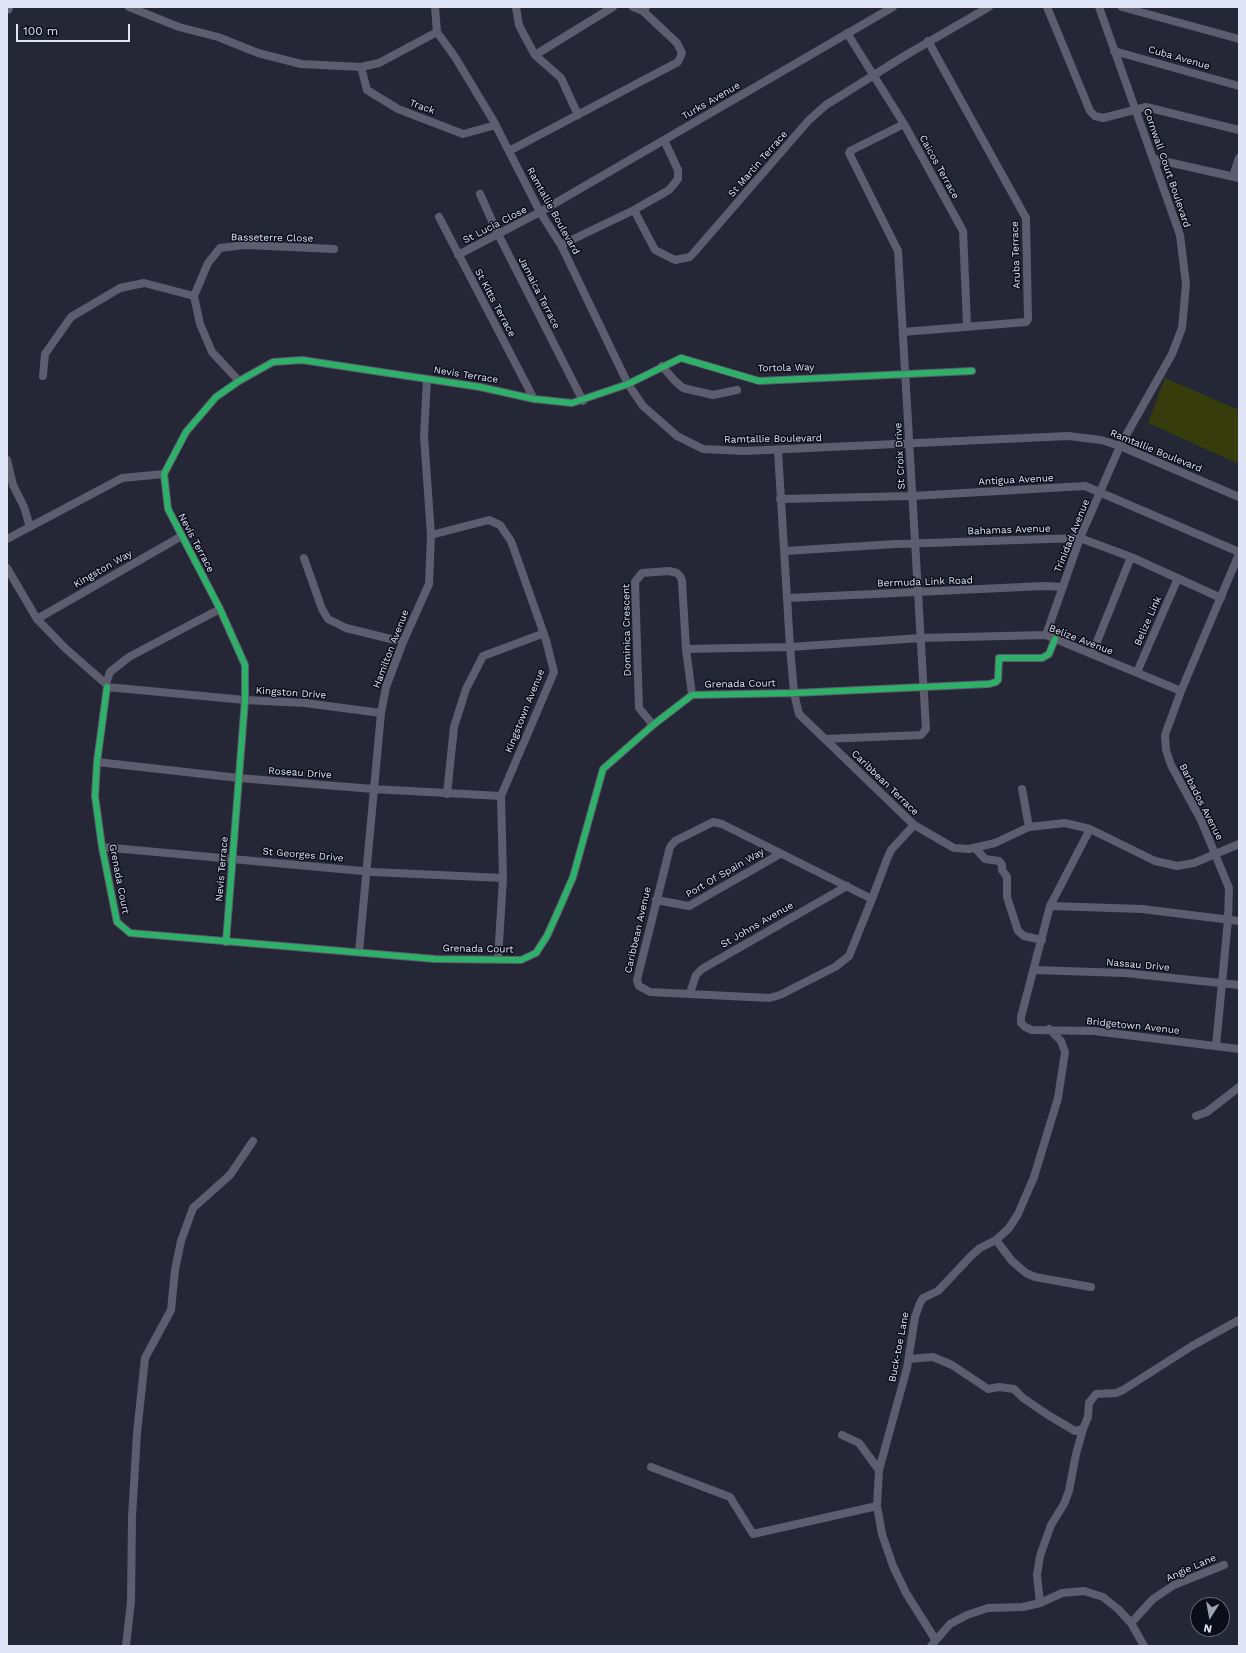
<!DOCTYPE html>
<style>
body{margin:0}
#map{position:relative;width:1246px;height:1653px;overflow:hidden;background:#252736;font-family:"Work Sans",sans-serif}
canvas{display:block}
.frame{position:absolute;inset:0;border:8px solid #e0e4f6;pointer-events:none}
.north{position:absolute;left:1190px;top:1597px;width:40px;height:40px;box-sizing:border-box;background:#0b0d19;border:1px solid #606371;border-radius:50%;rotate:191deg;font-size:11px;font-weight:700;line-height:16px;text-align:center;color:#e0e4f6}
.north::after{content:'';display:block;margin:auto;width:14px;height:18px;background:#9fa2b3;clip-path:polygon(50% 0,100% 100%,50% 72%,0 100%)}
.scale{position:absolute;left:16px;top:24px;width:114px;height:18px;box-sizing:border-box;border:2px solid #e0e4f6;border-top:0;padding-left:5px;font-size:12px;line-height:14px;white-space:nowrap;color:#e0e4f6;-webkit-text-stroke:3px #0b0d19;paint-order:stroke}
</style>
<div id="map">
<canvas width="1246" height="1653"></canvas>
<div class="frame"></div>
<div class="north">N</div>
<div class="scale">100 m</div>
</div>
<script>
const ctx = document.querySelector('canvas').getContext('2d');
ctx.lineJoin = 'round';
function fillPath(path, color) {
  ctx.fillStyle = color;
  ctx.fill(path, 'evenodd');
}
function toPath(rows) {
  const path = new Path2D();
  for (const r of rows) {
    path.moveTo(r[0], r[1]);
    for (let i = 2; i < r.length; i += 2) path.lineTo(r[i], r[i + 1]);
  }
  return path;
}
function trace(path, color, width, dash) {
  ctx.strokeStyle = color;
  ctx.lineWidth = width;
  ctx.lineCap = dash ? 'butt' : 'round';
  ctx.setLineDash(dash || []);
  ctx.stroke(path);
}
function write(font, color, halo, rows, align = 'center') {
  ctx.font = font + ' "Work Sans",sans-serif';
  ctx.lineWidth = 3;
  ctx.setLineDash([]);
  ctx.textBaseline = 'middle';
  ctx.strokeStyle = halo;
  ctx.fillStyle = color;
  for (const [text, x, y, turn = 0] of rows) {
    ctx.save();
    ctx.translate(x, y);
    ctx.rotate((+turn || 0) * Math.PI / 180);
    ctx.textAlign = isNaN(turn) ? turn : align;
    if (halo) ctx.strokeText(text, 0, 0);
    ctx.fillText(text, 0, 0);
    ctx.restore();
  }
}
fillPath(toPath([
 [1165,378,1239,410,1239,464,1148,423]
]), '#363c0c');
trace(toPath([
 [129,7,179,27,218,37,258,53,301,64,361,67,379,63,437,32],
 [435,7,437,32,455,57,493,120,540,212,561,245,628,384,643,406,677,436,703,449,744,451,1068,436,1101,440,1120,446,1239,497],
 [516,7,519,25,524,35,535,55,561,78,578,115],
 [633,7,643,11,646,7],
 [1047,7,1090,111,1095,116,1103,118,1146,107,1239,130],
 [1122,7,1239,39],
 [847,33,904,124,963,231,967,325],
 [1114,51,1239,86],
 [535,55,613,7],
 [361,67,367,90,398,109,463,134,496,125],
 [509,151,678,62,682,53,677,43,643,11],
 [1154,159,1239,178],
 [1233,176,1239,158],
 [480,194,498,234,583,401],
 [634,210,669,190,678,179,678,170,664,140],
 [439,217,534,399],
 [561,245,634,210,655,250,675,260,690,257,809,120,826,105,906,55,989,7],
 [458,255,540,212,893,7],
 [903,332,1026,322,1028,319,1026,218,928,41],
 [662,366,674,380,683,388,713,395,737,390],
 [43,376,45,354,71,317,120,288,144,283,194,296],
 [239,381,212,352,200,324,194,296,208,263,220,248,245,245,334,249],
 [778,451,790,647,794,693,799,714,914,825,954,848,969,849,995,843,1029,827,1065,823,1090,829,1155,861,1177,866,1194,863,1239,844],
 [7,460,13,485,24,507,30,527],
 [780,499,912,496,1085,486,1239,552],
 [431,535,489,520,500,525,511,541,546,640,554,672,501,796,503,878,498,959],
 [7,539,122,478,164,474],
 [785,551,896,544,1080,538,1131,557,1221,598],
 [304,558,322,609,328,619,346,628,403,642],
 [7,568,37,619,65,648,106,684,110,672,129,657,220,609],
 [788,598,1044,586,1063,587],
 [37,619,180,537],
 [1046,635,1080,538,1120,446,1172,354,1182,328,1186,284,1180,235,1099,7],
 [686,649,692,695],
 [1092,654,1131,557],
 [1137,672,1178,578],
 [106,684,107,687,245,700,305,703,381,713],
 [107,687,97,762,95,796,102,847,117,922,130,933,435,959,521,960,536,953,547,936,560,907,573,877,603,769,653,725,692,695,794,693,989,684,996,682,998,680,999,658,1042,658,1049,654,1055,639],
 [653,725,639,708,635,582,642,573,669,571,677,573,680,576,682,581,686,649,790,647,921,638,1046,635,1181,691],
 [825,739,921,735,926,729,898,251,849,153,850,151,904,124],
 [97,762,239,778,373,789,501,796],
 [1022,789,1029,827],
 [447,794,454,727,466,689,483,656,542,634],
 [1090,829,1050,906,1021,1017,1021,1023,1025,1027,1032,1030,1094,1031,1239,1049],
 [102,847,373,872,503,878],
 [975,848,985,859,999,861,1002,865,1002,870,1007,877,1007,897,1018,931,1024,936,1042,940],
 [872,899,722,824,713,822,675,841,670,847,637,980,639,986,650,992,769,998,780,995,835,967,849,956,872,899,887,859,891,850,914,825],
 [656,900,689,906,780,854],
 [1050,906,1142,909,1239,921],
 [226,942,245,700,245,665,220,609,168,509,164,474,186,432,216,397,239,381,273,362,302,360,480,387,534,399,572,403,628,384,681,358,759,381,972,371],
 [359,952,381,713,386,687,403,642,429,584,431,535,424,436,427,379],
 [1034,970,1125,973,1239,985],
 [690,993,696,975,702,969,847,886],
 [1216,1046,1228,920,1229,888,1201,820,1171,765,1166,750,1165,735,1181,691,1239,554],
 [1196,1116,1207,1112,1239,1087],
 [996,1240,1012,1261,1026,1273,1035,1277,1091,1287],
 [909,1359,933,1357,952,1365,988,1389,999,1387,1014,1389,1023,1398,1048,1415,1075,1431,1083,1429,1088,1417,1089,1403,1096,1394,1116,1393,1123,1390,1192,1346,1239,1320],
 [842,1435,859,1443,879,1470],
 [651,1467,730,1497,753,1534,877,1506],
 [1040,1603,1037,1575,1040,1556,1051,1525,1064,1504,1069,1491,1076,1454,1083,1429],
 [1131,1623,1153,1599,1174,1585,1224,1565],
 [935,1639,906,1593,893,1566,882,1534,877,1506,879,1470,907,1368,915,1317,920,1303,923,1298,938,1291,971,1256,980,1248,996,1240,1009,1228,1018,1214,1034,1177,1058,1098,1065,1052,1061,1041,1049,1029],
 [126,1646,131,1601,132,1517,137,1433,145,1358,171,1310,175,1270,181,1241,193,1208,230,1175,253,1141],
 [931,1646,950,1624,967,1615,988,1608,1023,1607,1040,1603,1062,1593,1084,1591,1103,1597,1118,1609,1131,1623,1144,1646]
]), '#5e5d6f', 8);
trace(toPath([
 [7,8,7,7]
]), '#636276', 12);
trace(toPath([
 [107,687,97,762,95,796,102,847,117,922,130,933,435,959,521,960,536,953,547,936,560,907,573,877,603,769,653,725,692,695,794,693,989,684,996,682,998,680,999,658,1042,658,1049,654,1055,639],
 [226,942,245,700,245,665,220,609,168,509,164,474,186,432,216,397,239,381,273,362,302,360,480,387,534,399,572,403,628,384,681,358,759,381,972,371]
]), '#2db169', 6);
write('10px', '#e0e4f6', '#0b0d19', [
 ["Cuba Avenue",1179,58,16],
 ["Turks Avenue",711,101,-30],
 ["Track",422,107,20],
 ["St Martin Terrace",758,164,-49],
 ["Caicos Terrace",939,167,61],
 ["Cornwall Court Boulevard",1167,168,71],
 ["Ramtallie Boulevard",553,211,61],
 ["St Lucia Close",495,225,-27],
 ["Basseterre Close",272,238,1],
 ["Aruba Terrace",1016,255,-92],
 ["Jamaica Terrace",539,293,63],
 ["St Kitts Terrace",495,303,62],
 ["Tortola Way",786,368,-1],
 ["Nevis Terrace",466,375,9],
 ["Ramtallie Boulevard",773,439,-1],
 ["Ramtallie Boulevard",1156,451,22],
 ["St Croix Drive",900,456,-93],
 ["Antigua Avenue",1016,480,-3],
 ["Bahamas Avenue",1009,530,-2],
 ["Trinidad Avenue",1072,536,-68],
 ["Nevis Terrace",196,543,62],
 ["Kingston Way",103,569,-30],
 ["Bermuda Link Road",925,582,-2],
 ["Belize Link",1148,621,-66],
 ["Dominica Crescent",627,630,-91],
 ["Belize Avenue",1081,640,21],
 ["Hamilton Avenue",391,649,-69],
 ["Grenada Court",740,684,-1],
 ["Kingston Drive",291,693,4],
 ["Kingstown Avenue",525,711,-68],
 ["Roseau Drive",300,773,4],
 ["Caribbean Terrace",885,783,44],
 ["Barbados Avenue",1201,802,63],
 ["St Georges Drive",303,855,5],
 ["Nevis Terrace",222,869,-85],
 ["Port Of Spain Way",725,873,-30],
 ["Grenada Court",119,879,79],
 ["St Johns Avenue",757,925,-30],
 ["Caribbean Avenue",638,930,-77],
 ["Grenada Court",478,949,1],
 ["Nassau Drive",1138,965,5],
 ["Bridgetown Avenue",1133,1026,6],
 ["Buck-toe Lane",899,1347,-79],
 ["Angie Lane",1191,1568,-24]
]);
</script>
